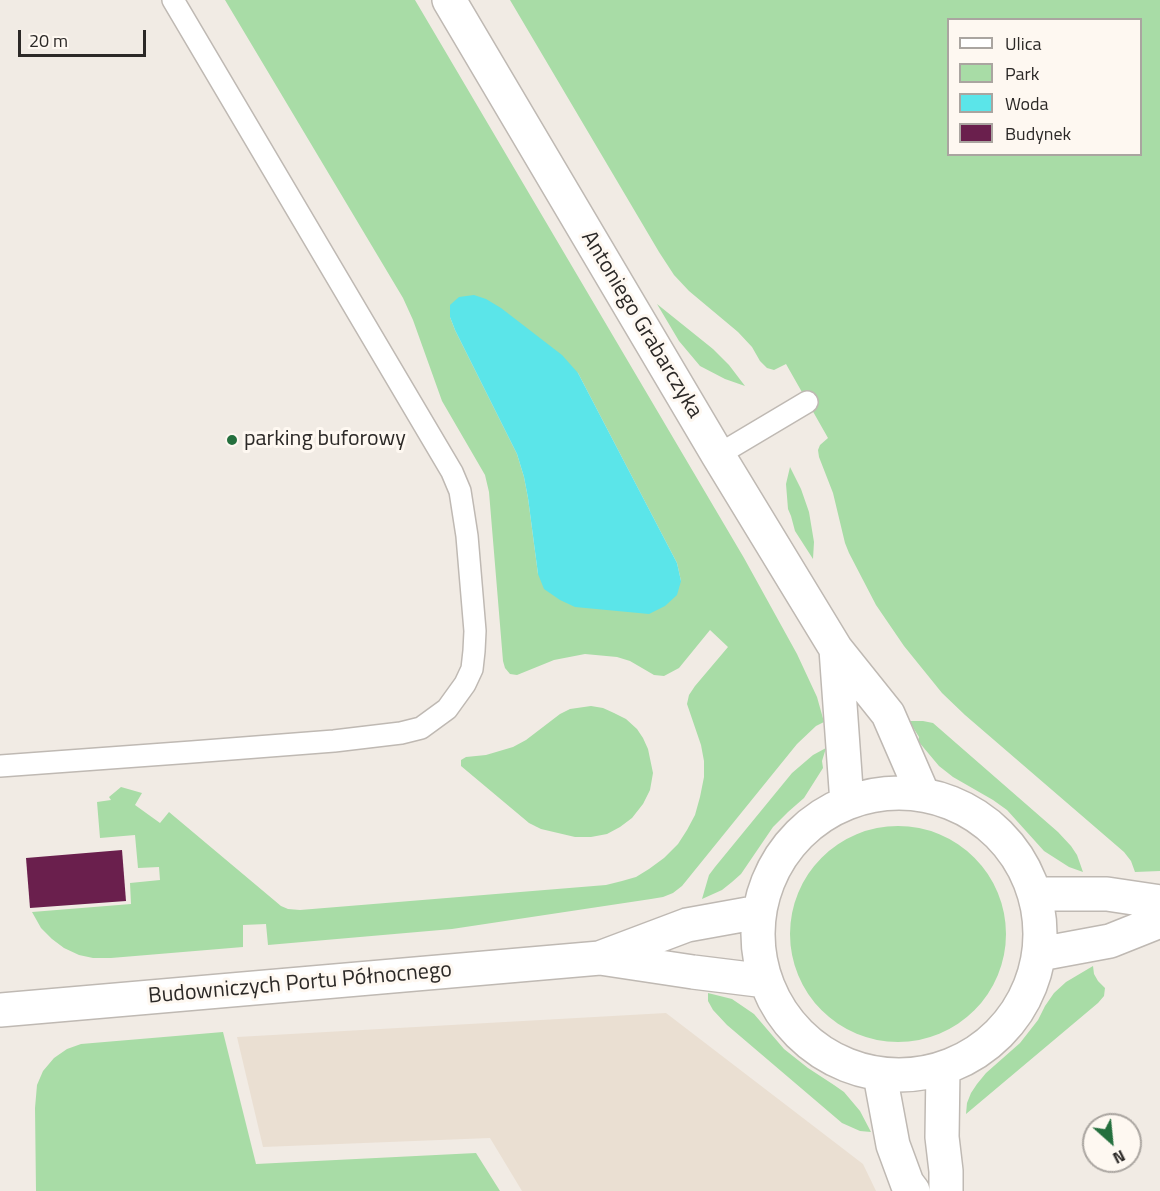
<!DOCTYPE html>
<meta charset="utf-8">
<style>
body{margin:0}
#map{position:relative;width:1160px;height:1191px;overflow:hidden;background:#f1ebe4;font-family:"Titillium Web",sans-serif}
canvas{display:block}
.legend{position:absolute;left:947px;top:18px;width:195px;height:138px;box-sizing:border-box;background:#fef8f1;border:2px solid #aaa5a0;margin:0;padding:8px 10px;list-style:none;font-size:18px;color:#2c2927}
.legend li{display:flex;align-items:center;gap:12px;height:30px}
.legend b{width:30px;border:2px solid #aaa5a0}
.north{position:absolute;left:1082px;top:1113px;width:60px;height:60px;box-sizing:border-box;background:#fef8f1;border:2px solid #aaa5a0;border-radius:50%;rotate:153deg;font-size:16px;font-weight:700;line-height:24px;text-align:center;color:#2c2927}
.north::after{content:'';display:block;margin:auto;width:21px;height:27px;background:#246f3d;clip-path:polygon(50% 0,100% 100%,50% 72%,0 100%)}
.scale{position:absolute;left:18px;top:30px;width:128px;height:27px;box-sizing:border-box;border:3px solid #2c2927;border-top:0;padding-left:8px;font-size:18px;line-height:21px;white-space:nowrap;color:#2c2927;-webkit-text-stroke:4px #fef8f1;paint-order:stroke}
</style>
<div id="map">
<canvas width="1160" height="1191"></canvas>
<ul class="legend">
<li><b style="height:8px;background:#fff"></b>Ulica</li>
<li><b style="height:16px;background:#a8dca6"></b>Park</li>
<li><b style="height:16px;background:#5be5e9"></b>Woda</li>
<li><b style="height:16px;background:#6a1f4d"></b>Budynek</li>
</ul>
<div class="north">N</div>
<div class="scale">20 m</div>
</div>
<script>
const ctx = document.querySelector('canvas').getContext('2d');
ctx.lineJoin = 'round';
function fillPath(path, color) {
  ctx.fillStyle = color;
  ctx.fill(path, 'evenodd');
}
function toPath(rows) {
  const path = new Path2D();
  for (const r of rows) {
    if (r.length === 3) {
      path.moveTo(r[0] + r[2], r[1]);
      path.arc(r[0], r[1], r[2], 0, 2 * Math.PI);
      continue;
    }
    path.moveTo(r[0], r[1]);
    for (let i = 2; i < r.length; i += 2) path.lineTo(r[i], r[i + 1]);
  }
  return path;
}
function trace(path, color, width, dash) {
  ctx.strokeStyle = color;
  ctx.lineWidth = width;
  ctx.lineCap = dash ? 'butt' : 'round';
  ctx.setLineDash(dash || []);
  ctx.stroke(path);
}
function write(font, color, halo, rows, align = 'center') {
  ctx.font = font + ' "Titillium Web",sans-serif';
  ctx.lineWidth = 6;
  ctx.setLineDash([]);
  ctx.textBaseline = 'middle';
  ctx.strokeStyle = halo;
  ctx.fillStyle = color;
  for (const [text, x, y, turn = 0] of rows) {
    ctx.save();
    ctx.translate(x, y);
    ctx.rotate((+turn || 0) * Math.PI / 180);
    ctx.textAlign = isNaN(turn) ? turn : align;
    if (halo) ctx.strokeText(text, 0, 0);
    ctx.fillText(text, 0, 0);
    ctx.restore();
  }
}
fillPath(toPath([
 [666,1013,863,1164,876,1191,522,1191,490,1138,263,1147,237,1037]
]), '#eadfd2');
fillPath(toPath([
 [225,0,415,0,744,558,797,654,817,697,824,722,816,726,797,744,682,886,673,893,663,897,651,899,452,929,268,945,266,924,243,925,243,947,111,958,93,958,79,955,64,948,52,939,41,928,32,912,131,904,130,883,160,880,159,867,138,868,135,835,100,838,97,802,111,800,109,797,121,787,142,793,135,805,160,823,169,812,281,906,288,909,300,910,606,885,622,881,636,877,649,869,664,858,678,844,687,830,695,815,700,797,704,777,704,761,701,745,687,704,689,695,695,686,728,647,710,630,679,668,664,676,654,675,630,661,617,657,585,654,554,660,517,675,510,674,505,668,503,661,489,492,485,475,442,401,413,320,403,298],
 [450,317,578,373,677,563,681,581,538,574,528,498,524,477,517,454,455,330],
 [510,0,1160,0,1160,871,1135,872,1131,861,1124,852,965,715,942,693,904,646,876,605,849,553,845,543,833,493,819,457,818,450,820,445,828,438,786,364,774,370,767,368,760,361,752,347,738,332,689,291,674,275,659,252],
 [948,20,1140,20,1140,154,948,154],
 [657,304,713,349,729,365,745,386,725,379,700,366,679,341],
 [790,467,801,489,809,512,814,542,813,559,795,531,791,516,788,509,786,484],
 [591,706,603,708,614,713,626,719,637,729,643,738,648,749,653,773,650,790,643,804,632,818,620,827,607,834,591,837,575,837,541,829,529,823,461,766,461,760,466,757,486,755,513,747,526,740,560,714,570,709],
 [909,721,923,721,933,723,1058,832,1071,846,1077,855,1083,872,1069,867,1044,851,1007,810,993,800,953,777,939,766,918,741,919,737],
 [826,748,822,761,823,768,804,798,788,812,773,827,741,874,732,882,722,890,702,899,709,875,715,867,792,773,813,755],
 [898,934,108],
 [1093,966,1094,974,1098,981,1105,988,1104,996,1098,1003,966,1114,967,1103,971,1093,977,1084,986,1073,1020,1043,1038,1020,1045,1006,1054,993,1066,982],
 [708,993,732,999,754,1014,784,1049,808,1068,834,1085,844,1092,860,1111,871,1132,860,1131,842,1123,727,1025,713,1010,708,1001],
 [223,1032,256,1164,476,1153,500,1191,36,1191,35,1108,37,1085,43,1071,54,1058,67,1049,81,1044]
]), '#a8dca6');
fillPath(toPath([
 [474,295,486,299,501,308,562,355,578,373,677,563,681,581,677,595,665,606,649,614,575,607,560,600,544,589,538,574,528,498,524,477,517,454,455,330,450,317,450,305,459,297]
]), '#5be5e9');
fillPath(toPath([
 [122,850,126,901,30,908,26,858]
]), '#6a1f4d');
const service = toPath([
 [718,455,807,402],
 [0,766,192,752,334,741,401,733,421,728,447,709,465,684,472,669,474,651,475,631,467,536,460,491,452,472,173,0]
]);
const minor = toPath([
 [449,0,718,455,836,649,888,714,921,790],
 [836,649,847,803],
 [899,934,141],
 [1035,894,1107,894,1160,902],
 [1040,954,1110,941,1160,921],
 [602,957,687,925,759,912],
 [0,1010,600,958,693,972,766,981],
 [943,1069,942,1137,946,1171,946,1191],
 [880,1075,893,1145,907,1183,913,1191]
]);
trace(service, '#bfb9b3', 24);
trace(minor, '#bfb9b3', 36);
trace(service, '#fff', 21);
trace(minor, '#fff', 33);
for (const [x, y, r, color] of [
 [232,440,6,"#246f3d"]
]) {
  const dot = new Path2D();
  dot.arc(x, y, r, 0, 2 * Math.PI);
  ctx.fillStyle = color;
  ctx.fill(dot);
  trace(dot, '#fef8f1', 2);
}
write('22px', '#2c2927', '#fef8f1', [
 ["Antoniego Grabarczyka",641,325,59],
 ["Budowniczych Portu Północnego",300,984,-5]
]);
write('22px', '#2c2927', '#fef8f1', [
 ["parking buforowy",244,440]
], 'left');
</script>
